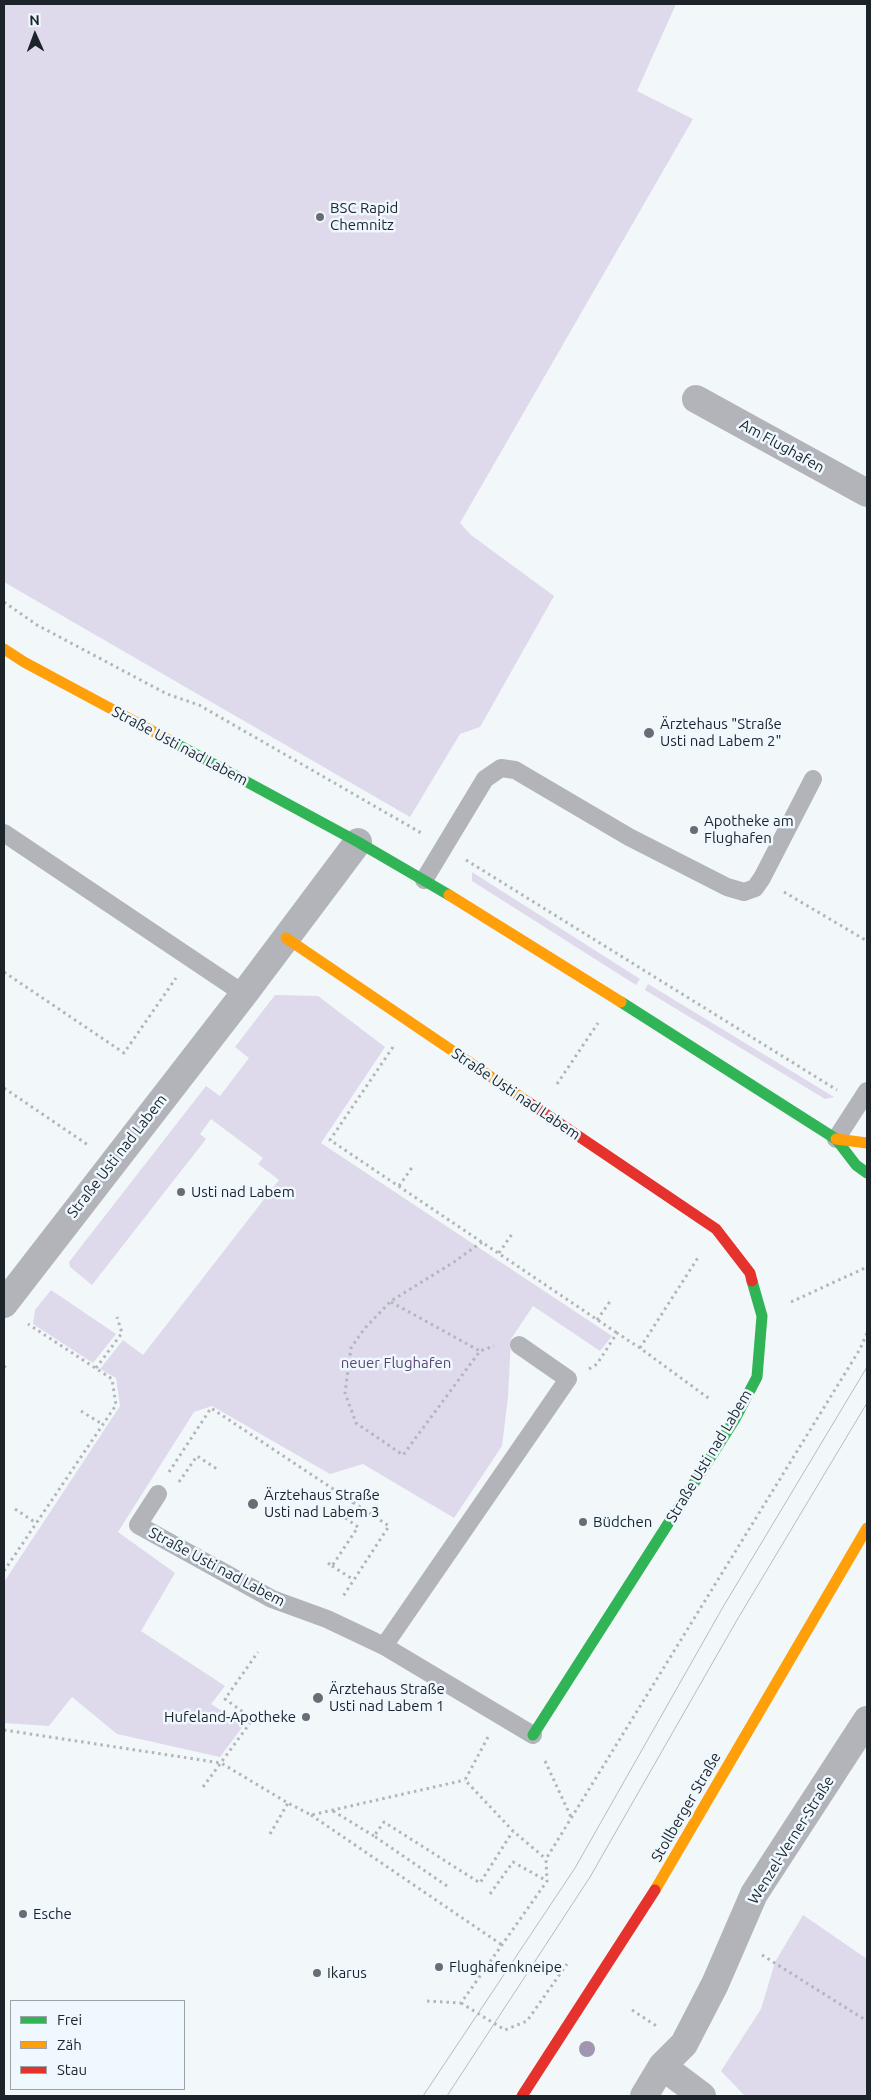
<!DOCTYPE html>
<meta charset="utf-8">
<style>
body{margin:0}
#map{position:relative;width:871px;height:2100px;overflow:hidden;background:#f2f7fa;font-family:Ubuntu,sans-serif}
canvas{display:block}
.frame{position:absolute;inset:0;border:5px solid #1c242a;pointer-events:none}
.legend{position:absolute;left:10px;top:2000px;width:175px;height:90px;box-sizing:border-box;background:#eff8fe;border:1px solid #9ba3a9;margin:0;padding:6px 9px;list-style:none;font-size:15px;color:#1c242a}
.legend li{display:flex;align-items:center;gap:10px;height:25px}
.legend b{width:25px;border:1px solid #9ba3a9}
.north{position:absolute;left:10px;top:10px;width:50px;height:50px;-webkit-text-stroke:4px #eff8fe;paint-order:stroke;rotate:358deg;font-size:14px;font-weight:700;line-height:20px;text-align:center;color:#1c242a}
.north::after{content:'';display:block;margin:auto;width:18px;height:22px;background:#1c242a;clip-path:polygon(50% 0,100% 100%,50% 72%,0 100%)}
</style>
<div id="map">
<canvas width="871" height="2100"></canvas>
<div class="frame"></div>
<ul class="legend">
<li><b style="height:6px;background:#30b455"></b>Frei</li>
<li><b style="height:6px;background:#ff9f0a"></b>Zäh</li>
<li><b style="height:6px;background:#e5322d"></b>Stau</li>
</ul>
<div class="north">N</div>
</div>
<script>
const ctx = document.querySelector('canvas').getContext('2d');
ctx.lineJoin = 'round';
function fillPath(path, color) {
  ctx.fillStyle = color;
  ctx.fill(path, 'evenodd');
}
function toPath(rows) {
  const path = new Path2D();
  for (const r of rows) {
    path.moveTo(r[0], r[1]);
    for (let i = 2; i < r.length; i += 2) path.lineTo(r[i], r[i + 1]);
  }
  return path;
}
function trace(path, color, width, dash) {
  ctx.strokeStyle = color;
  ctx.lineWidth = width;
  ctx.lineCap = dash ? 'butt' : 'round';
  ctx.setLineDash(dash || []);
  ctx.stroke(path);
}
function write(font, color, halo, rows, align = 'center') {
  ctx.font = font + ' Ubuntu,sans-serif';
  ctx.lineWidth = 5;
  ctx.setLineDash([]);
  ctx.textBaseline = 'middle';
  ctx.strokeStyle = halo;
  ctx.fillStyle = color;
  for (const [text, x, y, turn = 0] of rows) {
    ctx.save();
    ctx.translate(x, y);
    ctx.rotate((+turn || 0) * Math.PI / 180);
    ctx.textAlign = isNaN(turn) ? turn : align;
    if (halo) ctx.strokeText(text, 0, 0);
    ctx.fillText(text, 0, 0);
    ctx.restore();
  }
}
fillPath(toPath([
 [4,4,676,4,637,91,693,119,460,523,471,535,554,596,480,727,460,734,410,817,4,582],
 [472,872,640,979,636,985,472,881],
 [648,984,834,1097,825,1099,645,990],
 [275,995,318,996,385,1047,321,1143,612,1336,600,1351,533,1306,511,1339,508,1397,502,1446,454,1518,363,1464,330,1474,212,1406,194,1412,118,1532,175,1573,141,1631,225,1686,211,1704,244,1725,220,1757,117,1734,72,1697,49,1726,4,1723,4,1582,120,1406,116,1378,100,1369,123,1340,143,1355,279,1180,258,1164,263,1158,211,1119,200,1134,206,1139,92,1285,70,1267,69,1262,206,1086,220,1096,249,1058,235,1047],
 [51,1290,116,1334,93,1363,33,1324,35,1310],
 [803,1915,867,1959,867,2096,745,2096,721,2071,761,2009,775,1962]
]), '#ded9eb');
trace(toPath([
 [4,602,37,625,167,694,199,705,423,834],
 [466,860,837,1090],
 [784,892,867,941],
 [4,972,124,1053,176,978],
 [393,1047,330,1140,617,1333],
 [557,1084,598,1023],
 [4,1088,88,1145],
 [399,1186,413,1166],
 [482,1242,454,1262,391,1301,364,1329,351,1348,345,1393,356,1423,403,1455,480,1351,494,1346],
 [499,1253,512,1234],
 [391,1302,480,1351],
 [791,1302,867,1267],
 [597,1320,611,1300],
 [640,1348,699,1256],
 [4,1366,7,1369],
 [96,1368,122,1333,117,1317],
 [589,1369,597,1364,617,1333,640,1348,711,1400],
 [81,1411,102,1424],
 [169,1472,211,1408,389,1526,342,1598],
 [179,1482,197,1456,217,1469],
 [15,1509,36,1523],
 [328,1563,332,1566,358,1527,344,1517,353,1503],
 [332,1566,354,1580],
 [4,1571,116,1405,112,1379,28,1324],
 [4,1730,221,1763,288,1803,311,1815,465,1780],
 [488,1737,465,1780,513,1831,546,1859],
 [545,1761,571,1817],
 [203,1787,253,1719,225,1699,258,1652],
 [333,1811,374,1836],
 [311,1815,502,1945],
 [270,1834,288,1803],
 [447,1886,374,1836,384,1822,480,1883,513,1831],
 [490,1894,513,1862,547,1881],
 [762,1955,867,2021],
 [427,2001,461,2003,547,1881,546,1859,860,1349,867,1333],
 [461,2003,505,2030,527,2021,567,1964],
 [632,2010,658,2027]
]), '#b2b6b9', 3, [2.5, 4]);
trace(toPath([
 [4,833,244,994],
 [424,880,485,779,501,768,515,770,629,837,727,887,744,892,755,888,762,878,813,779],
 [836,1139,867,1091],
 [158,1494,138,1525,272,1599,327,1619,384,1646,533,1735],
 [384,1646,568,1379,519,1345]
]), '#b2b4b9', 18);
trace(toPath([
 [696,399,867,493],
 [4,1304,244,994,358,842],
 [644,2096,662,2066],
 [702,2096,662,2066,684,2044,715,1984,754,1894,867,1720]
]), '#b2b4b9', 28);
trace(toPath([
 [173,742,358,842,449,895],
 [621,1002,836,1139,856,1165,867,1173],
 [533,1735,735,1419,757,1377,762,1316,752,1281]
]), '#30b455', 11);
trace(toPath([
 [4,649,24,662,173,742],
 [449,895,621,1002],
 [286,938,528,1102],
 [836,1139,867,1143],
 [655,1890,867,1528]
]), '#ff9f0a', 11);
trace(toPath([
 [528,1102,716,1229,750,1273,752,1281],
 [522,2096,655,1890]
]), '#e5322d', 11);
trace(toPath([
 [423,2096,575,1868,723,1607,867,1367],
 [447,2096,590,1877,737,1620,867,1403]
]), '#b6bbbe', 1);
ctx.fillStyle = '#a096b0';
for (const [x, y] of [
 [587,2049]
]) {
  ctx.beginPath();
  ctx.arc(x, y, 8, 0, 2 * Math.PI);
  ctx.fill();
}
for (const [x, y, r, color] of [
 [320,217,5,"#676e73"],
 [649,733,6,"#676e73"],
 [694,830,5,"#676e73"],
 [181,1192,5,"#676e73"],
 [253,1504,6,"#676e73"],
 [583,1522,5,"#676e73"],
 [318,1698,6,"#676e73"],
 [306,1717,5,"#676e73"],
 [23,1914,5,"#676e73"],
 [439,1967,5,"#676e73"],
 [317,1973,5,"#676e73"]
]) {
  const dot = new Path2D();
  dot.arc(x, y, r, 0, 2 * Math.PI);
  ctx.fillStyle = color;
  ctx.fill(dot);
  trace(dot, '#eff8fe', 2);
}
write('15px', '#1c242a', '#eff8fe', [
 ["BSC Rapid",330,208],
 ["Chemnitz",330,225],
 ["Ärztehaus \"Straße",660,724],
 ["Usti nad Labem 2\"",660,741],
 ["Apotheke am",704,821],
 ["Flughafen",704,838],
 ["Usti nad Labem",191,1192],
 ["Ärztehaus Straße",264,1495],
 ["Usti nad Labem 3",264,1512],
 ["Büdchen",593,1522],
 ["Ärztehaus Straße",329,1689],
 ["Usti nad Labem 1",329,1706],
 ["Hufeland-Apotheke",296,1717,"right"],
 ["Esche",33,1914],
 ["Flughafenkneipe",449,1967],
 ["Ikarus",327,1973]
], 'left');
write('15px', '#1c242a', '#eff8fe', [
 ["Am Flughafen",782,446,29],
 ["Straße Usti nad Labem",180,746,28],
 ["Straße Usti nad Labem",516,1094,34],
 ["Straße Usti nad Labem",117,1156,-52],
 ["Straße Usti nad Labem",709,1456,-59],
 ["Straße Usti nad Labem",217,1567,28],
 ["Stollberger Straße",686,1807,-60],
 ["Wenzel-Verner-Straße",791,1840,-58]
]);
write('15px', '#5c4774', '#eff8fe', [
 ["neuer Flughafen",396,1363]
]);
</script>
